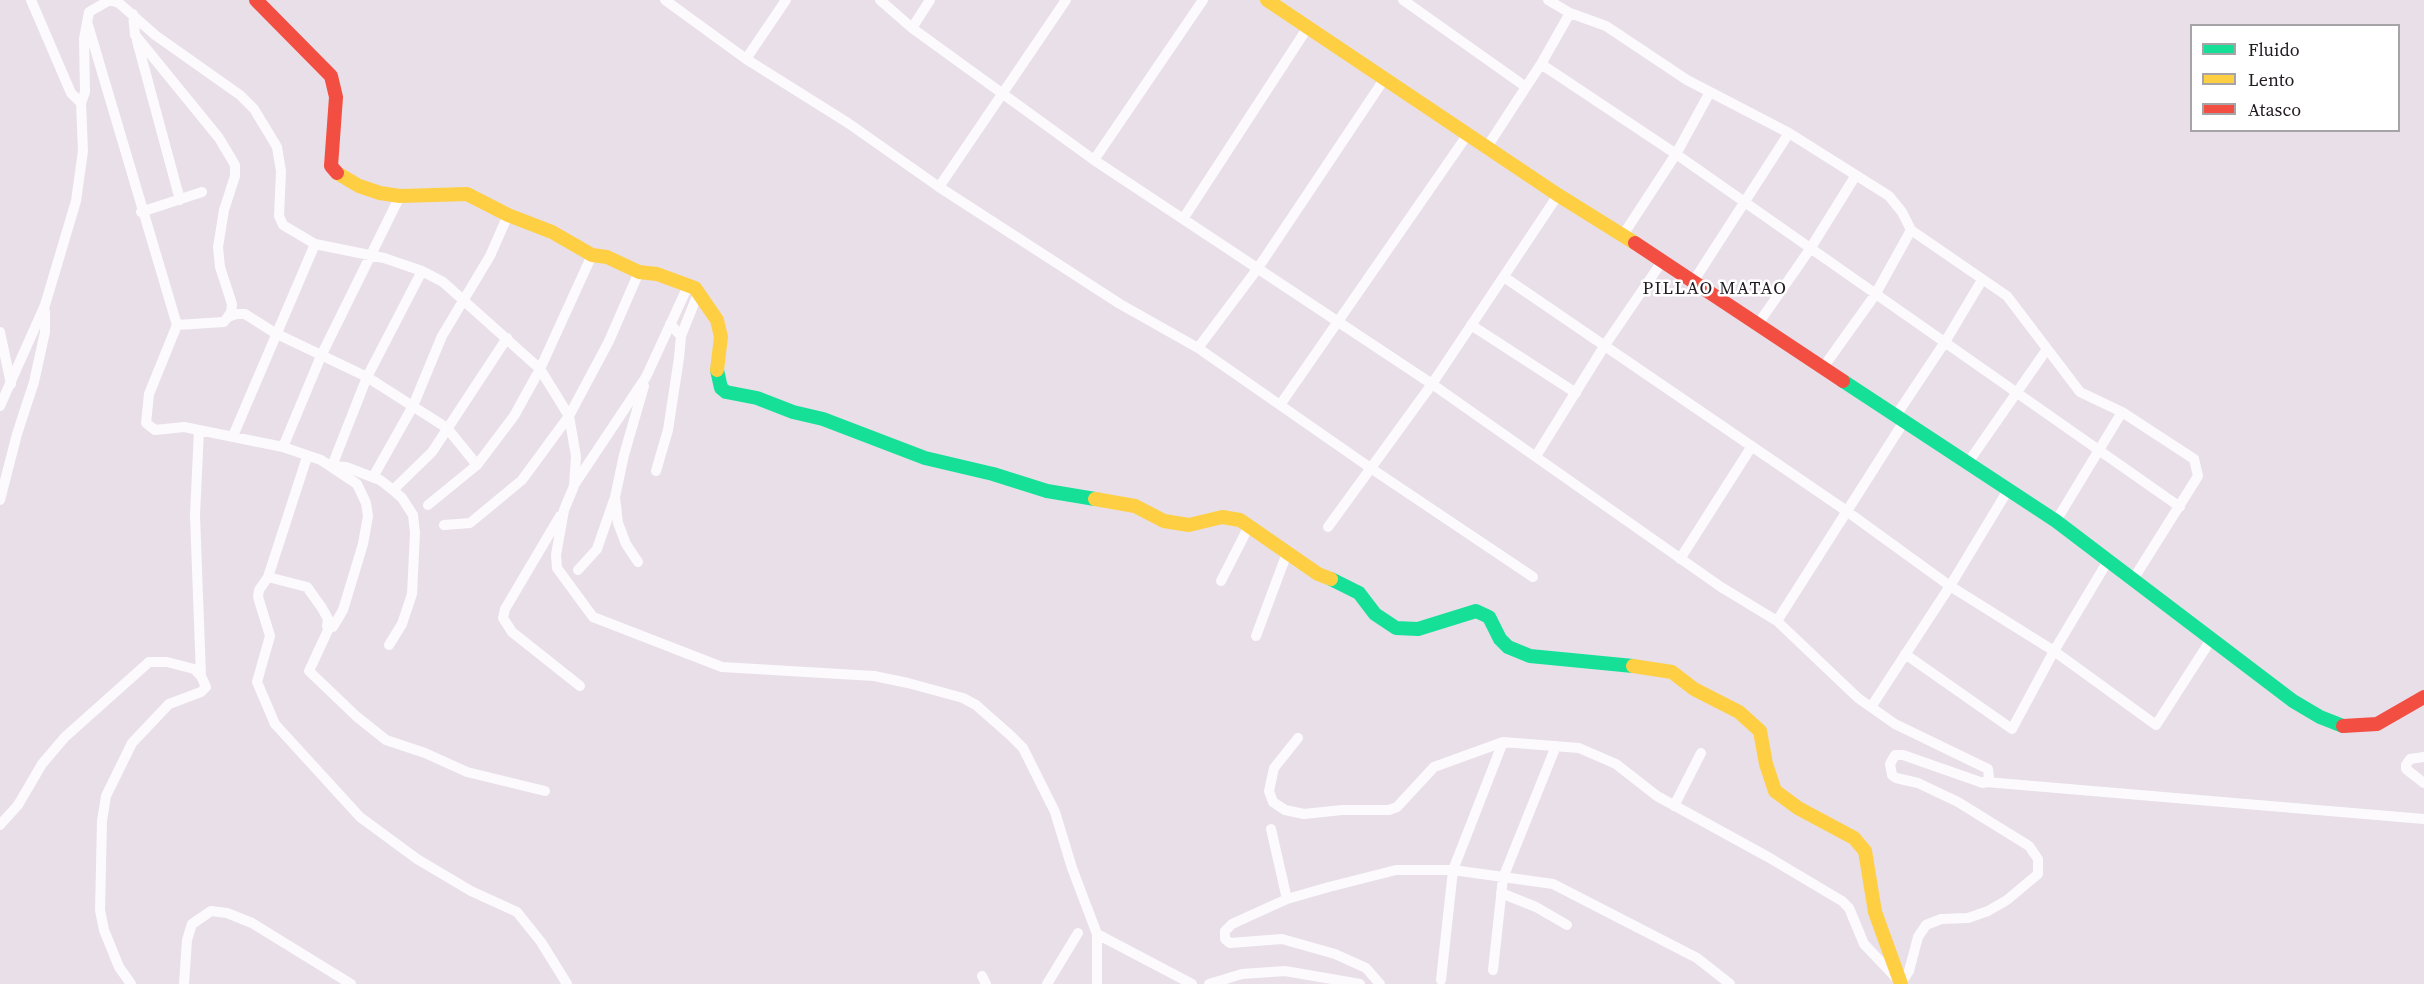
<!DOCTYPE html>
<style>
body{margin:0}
#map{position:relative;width:2424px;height:984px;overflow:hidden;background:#e8dfe9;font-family:"Source Serif 4",serif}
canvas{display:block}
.legend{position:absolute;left:2190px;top:24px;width:210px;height:108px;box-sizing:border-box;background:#fff;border:2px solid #a7a4a7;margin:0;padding:8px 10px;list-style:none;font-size:18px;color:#221c22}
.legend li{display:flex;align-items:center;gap:12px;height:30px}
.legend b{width:30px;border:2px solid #a7a4a7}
</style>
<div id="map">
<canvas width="2424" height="984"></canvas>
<ul class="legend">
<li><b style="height:8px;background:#16e098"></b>Fluido</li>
<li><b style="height:8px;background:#ffcf43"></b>Lento</li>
<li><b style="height:8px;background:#f24e42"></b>Atasco</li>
</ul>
</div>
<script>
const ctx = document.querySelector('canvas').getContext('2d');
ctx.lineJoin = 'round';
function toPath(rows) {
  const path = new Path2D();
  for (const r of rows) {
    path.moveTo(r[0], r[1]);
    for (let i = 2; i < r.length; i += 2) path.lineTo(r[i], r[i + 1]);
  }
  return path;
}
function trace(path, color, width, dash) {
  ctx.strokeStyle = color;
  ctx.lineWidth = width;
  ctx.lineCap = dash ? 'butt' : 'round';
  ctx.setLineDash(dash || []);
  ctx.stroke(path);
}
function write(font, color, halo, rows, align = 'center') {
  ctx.font = font + ' "Source Serif 4",serif';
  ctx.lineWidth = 5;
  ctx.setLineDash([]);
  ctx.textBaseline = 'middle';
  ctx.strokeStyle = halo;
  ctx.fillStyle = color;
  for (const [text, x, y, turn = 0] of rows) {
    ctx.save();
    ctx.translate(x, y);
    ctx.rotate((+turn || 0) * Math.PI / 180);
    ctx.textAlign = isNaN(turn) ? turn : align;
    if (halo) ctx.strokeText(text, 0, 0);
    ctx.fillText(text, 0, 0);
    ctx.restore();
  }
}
trace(toPath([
 [31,0,71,93,81,103,85,92,84,39,89,12,110,0,119,3,155,35,240,95,254,109,277,147,281,171,279,216,283,225,315,244,384,258,422,271,443,282,540,369,569,416,576,456,574,486,564,510,556,555,557,568,593,617,722,667,874,676,908,683,963,698,976,705,1010,735,1023,748,1055,812,1072,868,1097,934,1097,984],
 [665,0,746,59,848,123,939,187,1120,304,1198,348,1372,469,1533,577],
 [880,0,912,28,1094,160,1432,384,1721,587,1777,621,1858,698,1895,724,1988,769,1989,779,1983,783,1903,755,1895,755,1890,764,1892,775,1896,778,1918,783,1958,802,2029,846,2038,859,2038,874,2007,900,1988,911,1968,918,1941,919,1926,925,1918,937,1909,971,1901,983,1864,944,1849,908,1842,901,1768,857,1657,796,1616,764,1579,748,1503,742,1434,767,1397,807,1389,810,1342,810,1304,814,1285,810,1273,802,1269,791,1274,768,1298,738],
 [1403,0,1526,87],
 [1570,13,1606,26,1687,80,1789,133,1889,196,1902,212,1911,230,2007,296,2080,392,2122,412,2194,459,2198,476,2134,578],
 [133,14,135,35,219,138,235,165,235,176,224,210,218,247,220,267,232,304,231,312,224,322,177,325,149,394,146,423,155,430,184,427,283,447,321,460,357,484,366,503,368,516,363,544,343,610,333,627,327,626,328,619,322,608,307,587,268,577,259,590,258,597,270,636,257,682,275,724,360,817,417,859,471,891,517,912,541,942,567,984],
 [88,25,177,325],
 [912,28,930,0],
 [137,41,180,200],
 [746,59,786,0],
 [1541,64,1676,154,2180,507],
 [1487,147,1541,64,1570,13,1548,0],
 [1094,160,1203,0],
 [939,187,1066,0],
 [141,212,202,192],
 [1183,219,1308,27],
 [1623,235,1676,154,1710,92],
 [1504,277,1845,510,1950,586,2054,651,2156,725,2212,638],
 [1693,282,1789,133],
 [228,317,236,314,245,314,275,333,367,377,447,428,477,465],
 [1758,324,1810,249,1856,175],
 [1471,325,1576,393],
 [0,332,11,384],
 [681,336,699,291],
 [1198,348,1258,268,1385,78],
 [1822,369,1875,295,1911,230],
 [1280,405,1468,134],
 [0,406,45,305,76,201,83,151,81,103],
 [1895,417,1945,342,1982,280],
 [199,430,195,515,201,676],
 [233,436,315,244],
 [283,447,321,356,400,196],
 [1536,456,1605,345,1661,263],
 [1967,464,2047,349],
 [656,471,668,430,679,358,681,336,670,324],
 [373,477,413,406,442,336,490,256,508,215],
 [574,485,646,377,688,286],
 [393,490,380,480,346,467,332,466,367,377,422,271],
 [0,500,17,434,34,382,45,332,45,311],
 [428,505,477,465,514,416,540,369,592,255],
 [560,516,505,609,503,618,512,632,580,686],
 [2056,521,2122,412],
 [444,525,470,523,522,480,569,416,609,341,639,272],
 [1328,527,1432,384,1558,195],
 [1680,559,1752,446],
 [638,562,626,544,618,523,615,497,624,455,644,386],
 [578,570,597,549,614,500],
 [268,577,307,457],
 [1221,581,1249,526],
 [1777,621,1903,423],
 [329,628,309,671,356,716,386,740,425,753,467,772,545,791],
 [1256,636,1287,553],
 [389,645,402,624,412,594,415,533,413,515,402,498,393,490,432,452,507,338],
 [1905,654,2012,729,2054,651,2109,559],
 [1871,707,1950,586,2008,490],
 [2424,757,2410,759,2406,765,2406,769,2424,783],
 [1986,782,2424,819],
 [1674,806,1701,753],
 [0,825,18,805,42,764,65,737,149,662,167,662,194,669,201,676,206,687,201,692,169,704,132,743,106,796,102,821,100,910,104,930,119,967,131,984],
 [1271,829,1287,899],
 [1501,893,1536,907,1567,925],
 [1097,934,1192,984],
 [1493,970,1503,878,1556,746],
 [982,976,986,984],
 [1441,980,1453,870,1503,742],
 [184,984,187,940,192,924,211,911,227,913,252,923,351,984],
 [1047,984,1078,933],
 [1209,984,1242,974,1285,971,1360,984],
 [1380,984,1366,968,1335,954,1282,939,1230,943,1225,939,1225,931,1232,924,1287,899,1329,887,1396,870,1453,870,1553,884,1697,958,1730,984]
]), '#fcfafc', 10);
trace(toPath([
 [717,370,721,388,726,392,757,398,793,412,823,419,925,458,993,474,1047,491,1095,499],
 [1843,381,2056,521,2293,701,2320,717,2343,726],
 [1331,579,1359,593,1375,614,1396,628,1418,629,1476,611,1489,617,1500,639,1508,647,1530,656,1633,666]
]), '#16e098', 14);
trace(toPath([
 [1267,0,1558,195,1635,243],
 [337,173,359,186,380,193,400,196,467,194,508,215,552,232,592,255,607,257,639,272,657,274,695,288,717,320,721,337,717,370],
 [1095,499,1135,506,1164,521,1189,525,1222,517,1240,520,1318,574,1331,579],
 [1633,666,1672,672,1694,689,1739,712,1760,731,1766,764,1775,791,1798,808,1854,838,1865,851,1875,912,1901,984]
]), '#ffcf43', 14);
trace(toPath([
 [256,0,331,76,336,97,331,166,337,173],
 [1635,243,1843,381],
 [2343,726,2377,724,2424,697]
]), '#f24e42', 14);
ctx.letterSpacing = '1.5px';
write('18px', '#221c22', '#fff', [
 ["PILLAO MATAO",1715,289]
]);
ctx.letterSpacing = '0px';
</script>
